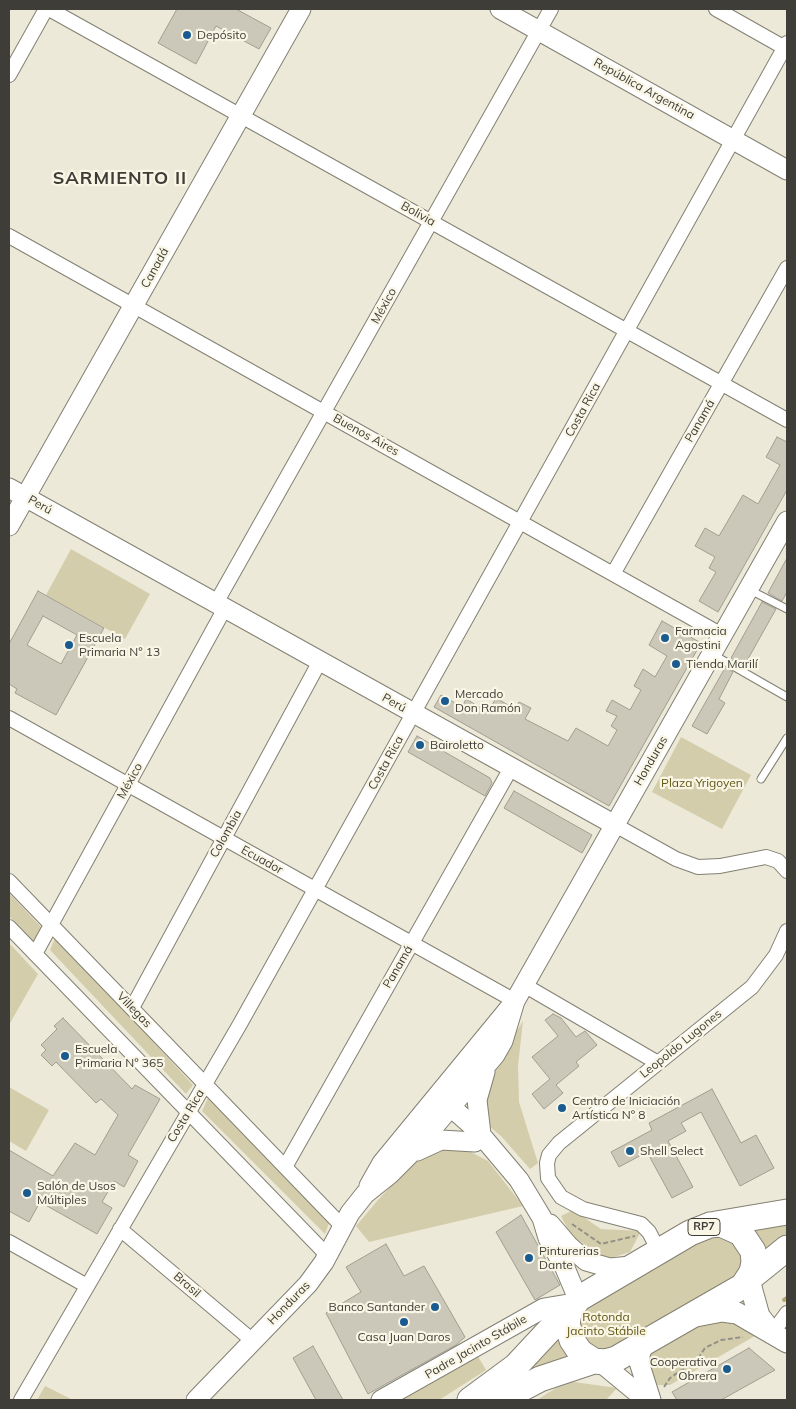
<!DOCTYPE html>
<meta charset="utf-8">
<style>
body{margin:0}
#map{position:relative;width:796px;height:1409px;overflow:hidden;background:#ece9d9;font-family:Mulish,sans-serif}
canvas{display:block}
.frame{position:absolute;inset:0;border:10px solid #3e3d37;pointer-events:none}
</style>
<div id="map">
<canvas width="796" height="1409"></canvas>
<div class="frame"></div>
</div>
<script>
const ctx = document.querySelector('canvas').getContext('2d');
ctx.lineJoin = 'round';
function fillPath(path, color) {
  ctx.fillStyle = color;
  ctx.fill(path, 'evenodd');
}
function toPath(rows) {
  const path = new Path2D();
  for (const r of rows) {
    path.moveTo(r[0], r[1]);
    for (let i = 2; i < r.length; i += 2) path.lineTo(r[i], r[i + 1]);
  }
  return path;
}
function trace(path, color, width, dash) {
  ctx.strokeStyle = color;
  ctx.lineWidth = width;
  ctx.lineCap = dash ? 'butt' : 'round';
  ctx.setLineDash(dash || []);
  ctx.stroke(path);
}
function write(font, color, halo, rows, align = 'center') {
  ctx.font = font + ' Mulish,sans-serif';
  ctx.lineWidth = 4.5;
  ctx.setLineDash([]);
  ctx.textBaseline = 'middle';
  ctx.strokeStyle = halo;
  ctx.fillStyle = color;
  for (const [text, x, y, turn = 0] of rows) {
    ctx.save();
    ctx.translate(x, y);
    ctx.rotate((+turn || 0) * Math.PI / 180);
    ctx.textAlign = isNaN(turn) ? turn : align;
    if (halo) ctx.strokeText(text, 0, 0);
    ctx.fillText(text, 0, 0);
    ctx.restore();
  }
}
fillPath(toPath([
 [71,549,150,594,125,639,46,595],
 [681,737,751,775,722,829,652,792],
 [9,893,42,928,33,942,9,916],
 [56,936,193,1085,186,1094,50,950],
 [9,943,38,974,9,1025],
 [523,1021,518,1066,519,1102,538,1163,530,1169,501,1136,489,1126,484,1106,491,1078,501,1056],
 [9,1087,49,1110,26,1151,9,1141],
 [208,1098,329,1223,325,1234,202,1111],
 [449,1147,467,1150,488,1161,523,1206,369,1242,356,1226,378,1200,409,1167,432,1151],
 [573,1210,601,1229,641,1231,630,1252,611,1258,598,1254,570,1234,561,1216],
 [787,1220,787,1239,764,1264,751,1229],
 [711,1233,737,1238,746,1271,599,1355,575,1327,585,1303],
 [735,1318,760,1333,670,1385,654,1385,648,1351,708,1319],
 [558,1329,578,1361,505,1376],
 [476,1353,486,1370,439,1400,396,1400],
 [567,1381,617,1388,606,1400,537,1400],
 [45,1386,73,1400,37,1400]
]), '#d4cdab');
trace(toPath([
 [784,1300,787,1298]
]), '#b5a971', 4);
const building = toPath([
 [177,9,236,9,271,28,259,49,216,26,196,64,158,43,177,9],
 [777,437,787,442,787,490,718,612,699,601,716,572,709,568,715,557,695,546,705,528,719,536,743,495,758,504,780,465,766,457,777,437],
 [787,558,787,592,782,601,768,593,787,558],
 [38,591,104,628,56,715,15,693,17,689,9,684,9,644,38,591],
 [43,616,77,635,61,664,27,645,43,616],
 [762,602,776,609,744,666,731,658,762,602],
 [662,621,701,643,609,806,434,707,441,695,462,707,466,699,488,712,496,698,515,709,519,702,531,708,525,719,568,741,576,728,608,746,617,730,611,726,617,716,606,711,612,700,630,710,641,690,634,686,643,669,655,677,667,656,649,645,662,621],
 [725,668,733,672,719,699,725,703,707,734,692,726,725,668],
 [417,736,490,778,492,783,485,796,408,752,417,736],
 [514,791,592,835,582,853,504,808,514,791],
 [553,1014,561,1018,576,1037,585,1031,597,1045,576,1062,579,1066,556,1085,563,1093,544,1109,532,1094,550,1079,532,1057,558,1036,545,1020,553,1014],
 [63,1018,132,1089,135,1085,160,1099,128,1155,138,1161,124,1187,114,1181,102,1202,112,1208,97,1234,40,1202,29,1222,9,1211,9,1150,53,1176,75,1143,95,1155,118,1115,101,1099,96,1103,56,1062,52,1066,41,1055,46,1050,41,1045,57,1029,54,1026,63,1018],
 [712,1089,741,1143,756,1135,774,1168,740,1186,701,1112,681,1123,686,1131,668,1141,693,1187,672,1198,647,1152,619,1167,611,1152,652,1130,649,1123,712,1089],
 [521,1215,560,1285,535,1300,496,1232,521,1215],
 [386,1244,404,1276,424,1266,465,1337,456,1345,368,1394,326,1313,361,1292,346,1267,386,1244],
 [313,1346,343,1400,316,1400,293,1358,313,1346],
 [749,1348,775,1370,721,1400,677,1400,672,1392,749,1348]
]);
fillPath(building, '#cbc8b9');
trace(building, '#a19e90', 1);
const lane = toPath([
 [750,590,787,609],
 [712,654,787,697],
 [761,779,787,738]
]);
const street = toPath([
 [49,9,787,420],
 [716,9,785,48],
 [9,75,46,9],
 [9,236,722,635],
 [613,574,787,268],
 [216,603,551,9],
 [9,718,515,1001],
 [615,825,676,859,698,867,720,866,766,857,778,861,787,871],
 [9,881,342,1226],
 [9,927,328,1256],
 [35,954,225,608],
 [524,985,658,1063],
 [132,1008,320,661],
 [285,1167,511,768],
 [120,1229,253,1341],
 [9,1242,87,1286],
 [659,1251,649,1232,641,1224,583,1209,561,1197,548,1178,547,1163,549,1155,559,1143,752,987,776,955,787,931],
 [773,1332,787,1313],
 [21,1400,240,1024,787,43]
]);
const secondary = toPath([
 [500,9,787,170],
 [9,488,615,825],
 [9,526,301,9],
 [435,1100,451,1107,476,1129,519,1180,542,1218,548,1238,565,1268,578,1299],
 [481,1134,477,1100,485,1072],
 [417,1151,441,1140,475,1142],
 [369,1186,382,1163,511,1006],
 [550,1224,568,1245,586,1261,610,1268,631,1266],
 [647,1342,641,1351,639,1362,651,1400],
 [600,1362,646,1400],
 [196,1400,308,1284,324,1262,350,1213,365,1194,390,1174,414,1150,495,1055,503,1041,515,1001,787,521],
 [381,1400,544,1308,574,1303]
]);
const primary = toPath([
 [749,1280,759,1316,769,1329],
 [696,1316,722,1311,737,1313,787,1342]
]);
const highway = toPath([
 [716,1224,787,1212],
 [721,1224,741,1233,753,1251,754,1262,752,1272,743,1286,616,1359,605,1362,594,1361,580,1352,572,1340,567,1324,569,1313,578,1299,690,1233,710,1225,721,1224],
 [750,1278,787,1248],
 [470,1400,516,1366,571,1307],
 [500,1400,540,1379,594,1361]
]);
trace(lane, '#838072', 9);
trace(street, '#838072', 16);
trace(secondary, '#838072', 21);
trace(primary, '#838072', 23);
trace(highway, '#838072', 27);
trace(toPath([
 [572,1224,601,1244,635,1236],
 [664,1387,670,1378,697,1360,705,1348,721,1340,743,1337]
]), '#939186', 2, [5, 2.5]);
trace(lane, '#fff', 7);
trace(street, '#fff', 14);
trace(secondary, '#fff', 19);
trace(primary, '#fff', 21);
trace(highway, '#fff', 25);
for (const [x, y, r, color] of [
 [187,35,5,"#195b90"],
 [665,638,5,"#195b90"],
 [69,645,5,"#195b90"],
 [676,664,5,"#195b90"],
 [445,701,5,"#195b90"],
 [420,745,5,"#195b90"],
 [65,1056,5,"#195b90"],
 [562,1108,5,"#195b90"],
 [630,1151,5,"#195b90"],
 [27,1193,5,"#195b90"],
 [529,1258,5,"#195b90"],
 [435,1307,5,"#195b90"],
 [404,1322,5,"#195b90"],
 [727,1369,5,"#195b90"]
]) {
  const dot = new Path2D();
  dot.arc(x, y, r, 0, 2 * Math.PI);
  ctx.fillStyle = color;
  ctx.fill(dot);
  trace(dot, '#f9f6e6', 2);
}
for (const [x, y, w] of [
 [704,1227,32]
]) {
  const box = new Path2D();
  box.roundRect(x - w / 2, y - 8.5, w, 17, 4);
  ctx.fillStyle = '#f9f6e6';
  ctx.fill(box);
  trace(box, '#3e3d37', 1);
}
write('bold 11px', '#3e3d37', null, [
 ["RP7",704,1227]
]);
write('12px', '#3e3d37', '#f9f6e6', [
 ["Depósito",197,35],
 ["Farmacia",675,631],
 ["Agostini",675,645],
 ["Escuela",79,638],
 ["Primaria N° 13",79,652],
 ["Tienda Marilí",686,664],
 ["Mercado",455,694],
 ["Don Ramón",455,708],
 ["Bairoletto",430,745],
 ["Escuela",75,1049],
 ["Primaria N° 365",75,1063],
 ["Centro de Iniciación",572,1101],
 ["Artística N° 8",572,1115],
 ["Shell Select",640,1151],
 ["Salón de Usos",37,1186],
 ["Múltiples",37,1200],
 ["Pinturerias",539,1251],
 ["Dante",539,1265],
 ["Banco Santander",425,1307,"right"],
 ["Casa Juan Daros",404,1337,"center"],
 ["Cooperativa",717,1362,"right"],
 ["Obrera",717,1376,"right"]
], 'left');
write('12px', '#3e3d37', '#f9f6e6', [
 ["República Argentina",644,89,29],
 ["Bolivia",418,214,29],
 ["Canadá",155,268,-61],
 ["México",384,306,-61],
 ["Costa Rica",583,410,-61],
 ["Panamá",700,421,-60],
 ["Buenos Aires",366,435,29],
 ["Perú",40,505,29],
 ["Perú",394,703,29],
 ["Honduras",651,761,-60],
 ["Costa Rica",386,763,-61],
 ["México",130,781,-61],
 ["Colombia",226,834,-61],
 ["Ecuador",262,860,29],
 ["Panamá",398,967,-60],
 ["Villegas",134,1010,46],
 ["Leopoldo Lugones",681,1044,-39],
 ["Costa Rica",186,1116,-59],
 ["Brasil",187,1285,41],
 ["Honduras",289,1303,-46],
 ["Padre Jacinto Stábile",476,1347,-30]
]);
write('12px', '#635613', '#f9f6e6', [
 ["Plaza Yrigoyen",702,783],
 ["Rotonda",606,1317],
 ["Jacinto Stábile",606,1331]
]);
ctx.letterSpacing = '1px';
write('bold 18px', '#3e3d37', '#f9f6e6', [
 ["SARMIENTO II",120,179]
]);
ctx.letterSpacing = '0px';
</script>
